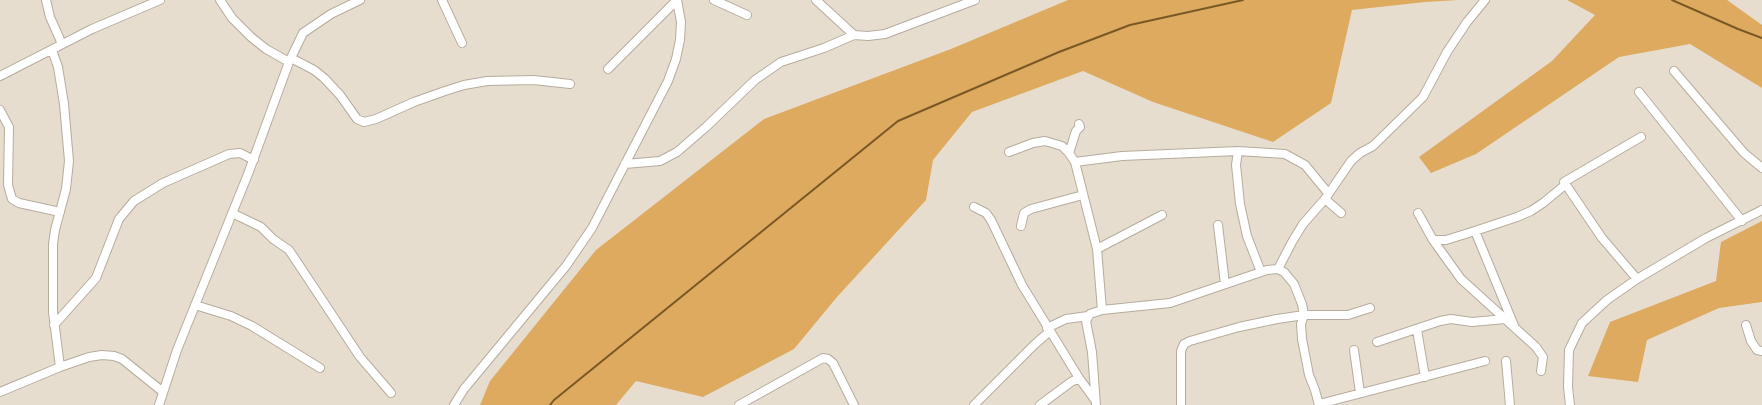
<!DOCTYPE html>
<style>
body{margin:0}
canvas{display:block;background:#e7ddcf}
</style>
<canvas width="1762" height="405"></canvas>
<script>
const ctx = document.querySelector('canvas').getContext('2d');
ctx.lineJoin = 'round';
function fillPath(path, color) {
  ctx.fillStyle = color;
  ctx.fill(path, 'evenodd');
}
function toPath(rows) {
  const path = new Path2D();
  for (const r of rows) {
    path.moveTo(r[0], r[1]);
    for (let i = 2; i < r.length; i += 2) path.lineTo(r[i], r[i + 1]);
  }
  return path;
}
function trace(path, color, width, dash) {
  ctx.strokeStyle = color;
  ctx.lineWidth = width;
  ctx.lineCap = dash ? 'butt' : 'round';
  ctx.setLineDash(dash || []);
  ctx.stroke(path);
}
fillPath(toPath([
 [1068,0,1458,0,1425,2,1352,10,1331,103,1273,142,1153,102,1083,71,972,112,933,160,926,200,837,297,794,349,703,397,636,381,616,405,480,405,490,381,596,250,764,119,951,49],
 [1567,0,1727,0,1762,25,1762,88,1690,44,1619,57,1476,154,1431,173,1419,157,1552,61,1595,15],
 [1762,221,1762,302,1719,308,1647,340,1638,382,1588,376,1610,322,1716,281,1721,242]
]), '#ddaa5f');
trace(toPath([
 [1672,0,1738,29,1762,38],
 [550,405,554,400,898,121,1059,52,1130,25,1243,0]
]), '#795825', 2);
const minor = toPath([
 [46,0,50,17,62,44],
 [220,0,232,18,251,37,266,49,289,62],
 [442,0,462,43],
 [714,0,747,15],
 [816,0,854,35],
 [52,50,58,67,64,104,69,161,66,189,55,230,53,244,53,312,60,367],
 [291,58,314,70,324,78,340,95,357,119,364,122,376,119,414,102,445,91,464,85,487,81,534,80,570,84],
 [608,69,677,0],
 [1674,71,1744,153,1762,168],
 [0,76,92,29,160,0],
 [1639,92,1742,221],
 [0,110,9,127,8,185,12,199,19,203,60,212],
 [1238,151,1236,165,1240,204,1247,236,1261,272],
 [1009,152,1033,143,1045,141,1062,146,1069,153,1075,162,1097,249],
 [1069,153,1076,131,1080,127,1079,124],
 [1075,162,1122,156,1238,151,1285,154,1305,165,1328,193],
 [625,164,660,161,677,152,706,127,755,80,781,62,824,48,854,35,868,36,885,34,975,0],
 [1325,199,1341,213],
 [974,207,986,213,991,220,1022,285,1079,378],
 [232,213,261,227,273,239,289,250,360,357,391,393],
 [1418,213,1433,240,1446,240,1475,231],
 [1218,225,1225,284],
 [1021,226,1024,213,1031,209,1083,195],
 [1433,240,1461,279,1536,347,1543,357,1541,371],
 [1278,269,1292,242,1303,224,1325,199,1351,161,1360,153,1373,146,1423,97,1447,52,1467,22,1485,0],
 [1637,279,1602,238,1564,182,1641,137],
 [195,305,231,316,252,326,320,368],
 [1102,310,1097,249,1162,215],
 [54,325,96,278,119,219,134,201,163,183,229,154,240,153,254,160],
 [1746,325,1751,341,1757,350,1762,351],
 [1047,328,1066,319,1088,316],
 [1515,328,1475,231,1517,217,1531,211,1543,203,1565,185],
 [1417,330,1425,377],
 [1377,342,1440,321,1451,319,1472,322,1505,319],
 [1354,350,1360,393],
 [1506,361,1510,405],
 [0,392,60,367,89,357,102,355,114,356,122,359,163,392],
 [1319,404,1485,361],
 [159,405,177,350,248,174,289,62,303,33,331,14,360,0],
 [454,405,464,389,566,266,592,228,668,81,676,59,680,40,681,22,677,0],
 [739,405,823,358,828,359,833,363,854,405],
 [974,405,1034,345,1050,331],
 [1040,405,1071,382,1079,378,1095,400],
 [1096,405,1092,352,1086,321,1090,314,1102,310,1170,303,1267,270,1278,269,1284,272,1294,284,1302,304,1304,315,1301,324,1302,339,1309,375,1315,390,1319,405],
 [1181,405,1181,351,1184,344,1190,341,1239,327,1277,319,1304,315,1348,315,1370,308],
 [1570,405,1568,387,1569,350,1582,323,1607,300,1637,279,1706,238,1762,210]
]);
trace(minor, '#b6ac9e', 10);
trace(minor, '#fff', 8);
</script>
